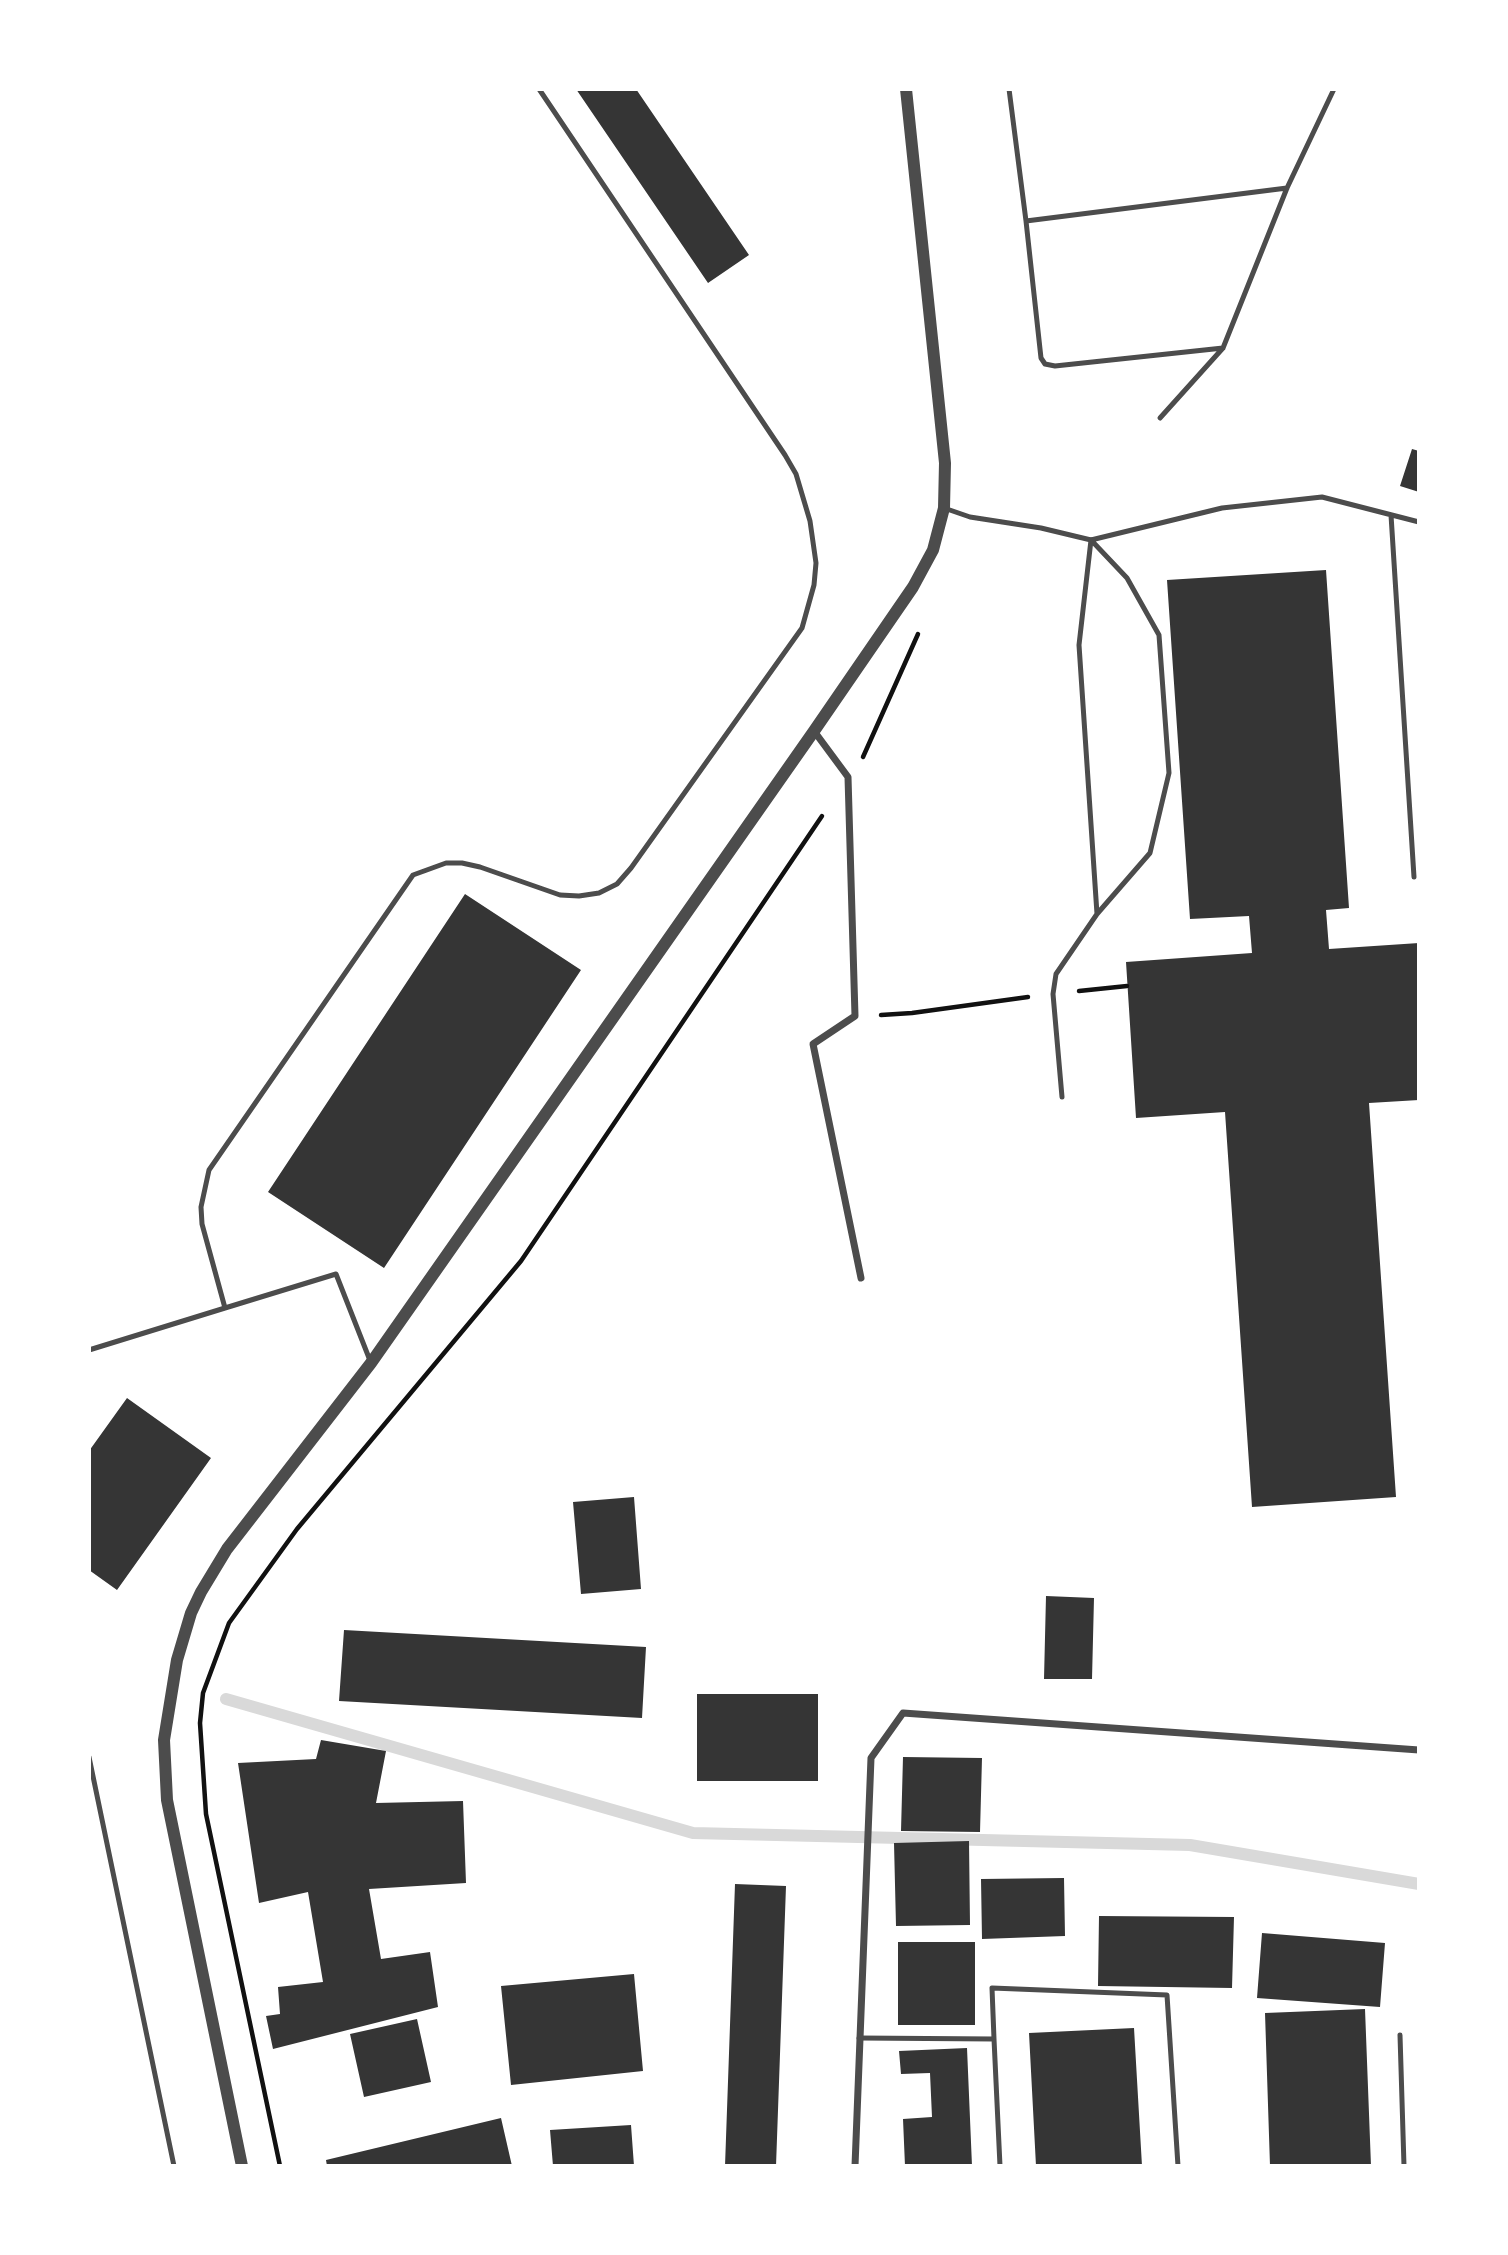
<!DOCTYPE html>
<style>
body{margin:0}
#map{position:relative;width:1508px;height:2255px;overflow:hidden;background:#fff;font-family:"Roboto Condensed",sans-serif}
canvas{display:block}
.frame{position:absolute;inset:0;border:91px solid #fff;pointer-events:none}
</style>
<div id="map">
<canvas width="1508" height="2255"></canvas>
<div class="frame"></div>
</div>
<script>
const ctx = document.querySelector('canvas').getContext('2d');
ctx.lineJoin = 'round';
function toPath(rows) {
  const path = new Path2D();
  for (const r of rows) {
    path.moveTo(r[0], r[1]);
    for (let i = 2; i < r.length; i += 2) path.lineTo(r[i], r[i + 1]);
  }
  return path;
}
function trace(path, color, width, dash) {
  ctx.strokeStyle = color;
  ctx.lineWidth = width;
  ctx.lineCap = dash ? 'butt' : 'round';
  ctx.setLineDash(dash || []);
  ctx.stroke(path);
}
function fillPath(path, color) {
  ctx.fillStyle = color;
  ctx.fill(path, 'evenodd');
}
trace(toPath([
 [226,1699,693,1833,1190,1845,1419,1884]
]), '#d9d9d9', 12);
fillPath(toPath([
 [576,89,636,89,749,255,708,283],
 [1412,449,1419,451,1419,492,1400,486],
 [1326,570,1349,908,1326,910,1329,949,1419,943,1419,1100,1369,1103,1396,1497,1252,1507,1225,1112,1136,1118,1126,962,1252,953,1249,916,1190,919,1167,580],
 [465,894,581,970,384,1268,268,1192],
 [127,1398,211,1458,117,1590,89,1570,89,1451],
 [634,1497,641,1589,581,1594,573,1502],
 [1046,1596,1094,1598,1092,1679,1044,1679],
 [344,1630,646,1647,642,1718,339,1701],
 [697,1694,818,1694,818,1781,697,1781],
 [321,1740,386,1751,376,1803,463,1801,466,1883,369,1889,381,1959,430,1952,438,2007,273,2049,266,2016,280,2014,278,1987,323,1982,308,1892,259,1903,238,1763,316,1759],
 [903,1757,982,1758,980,1832,901,1831],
 [969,1841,970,1925,896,1926,894,1843],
 [1064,1878,1065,1936,982,1939,981,1879],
 [735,1884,786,1886,776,2166,725,2166],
 [1099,1916,1234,1917,1232,1988,1098,1986],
 [1262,1933,1385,1943,1380,2007,1257,1998],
 [898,1942,975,1942,975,2025,898,2025],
 [634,1974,643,2071,511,2085,501,1986],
 [1365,2009,1371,2166,1270,2166,1265,2013],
 [417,2019,431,2082,364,2097,350,2034],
 [1134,2028,1142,2166,1036,2166,1029,2033],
 [967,2048,972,2166,905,2166,903,2119,932,2117,930,2073,901,2074,899,2051],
 [501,2118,512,2166,327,2166,326,2160],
 [631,2125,634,2166,553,2166,550,2130]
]), '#353535');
trace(toPath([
 [863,757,918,634],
 [1079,991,1127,986],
 [881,1015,912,1013,1028,997],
 [280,2166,206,1814,200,1723,203,1693,229,1623,297,1529,521,1261,822,816]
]), '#111', 4.5);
trace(toPath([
 [1009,89,1026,221,1041,358,1045,364,1055,366,1223,348],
 [1026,221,1287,188],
 [1160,418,1223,348,1287,188,1334,89],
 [944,508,970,517,1041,528,1091,540,1222,508,1322,497,1419,522],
 [1391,515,1414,877],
 [1091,540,1079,645,1097,914],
 [1062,1097,1053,994,1056,974,1097,914,1150,853,1169,773,1159,635,1127,578,1091,540],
 [225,1308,336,1274,371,1363],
 [89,1350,225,1308,202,1224,201,1207,209,1170,413,875,446,863,462,863,480,867,560,895,579,896,599,893,617,884,631,868,802,628,814,585,816,563,810,521,796,474,785,455,539,89],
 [89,1757,174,2166],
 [1400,2035,1404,2166],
 [859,2038,994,2039,992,1988,1167,1995,1178,2166],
 [994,2039,1000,2166]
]), '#4c4c4c', 5);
trace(toPath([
 [814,731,848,777,855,1016,813,1044,861,1278],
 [855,2166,871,1758,903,1713,1419,1750]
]), '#4c4c4c', 7);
trace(toPath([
 [242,2166,167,1800,164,1740,177,1660,191,1613,201,1592,227,1549,371,1363,814,731,913,587,933,550,944,508,945,463,906,89]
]), '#4c4c4c', 12);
</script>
